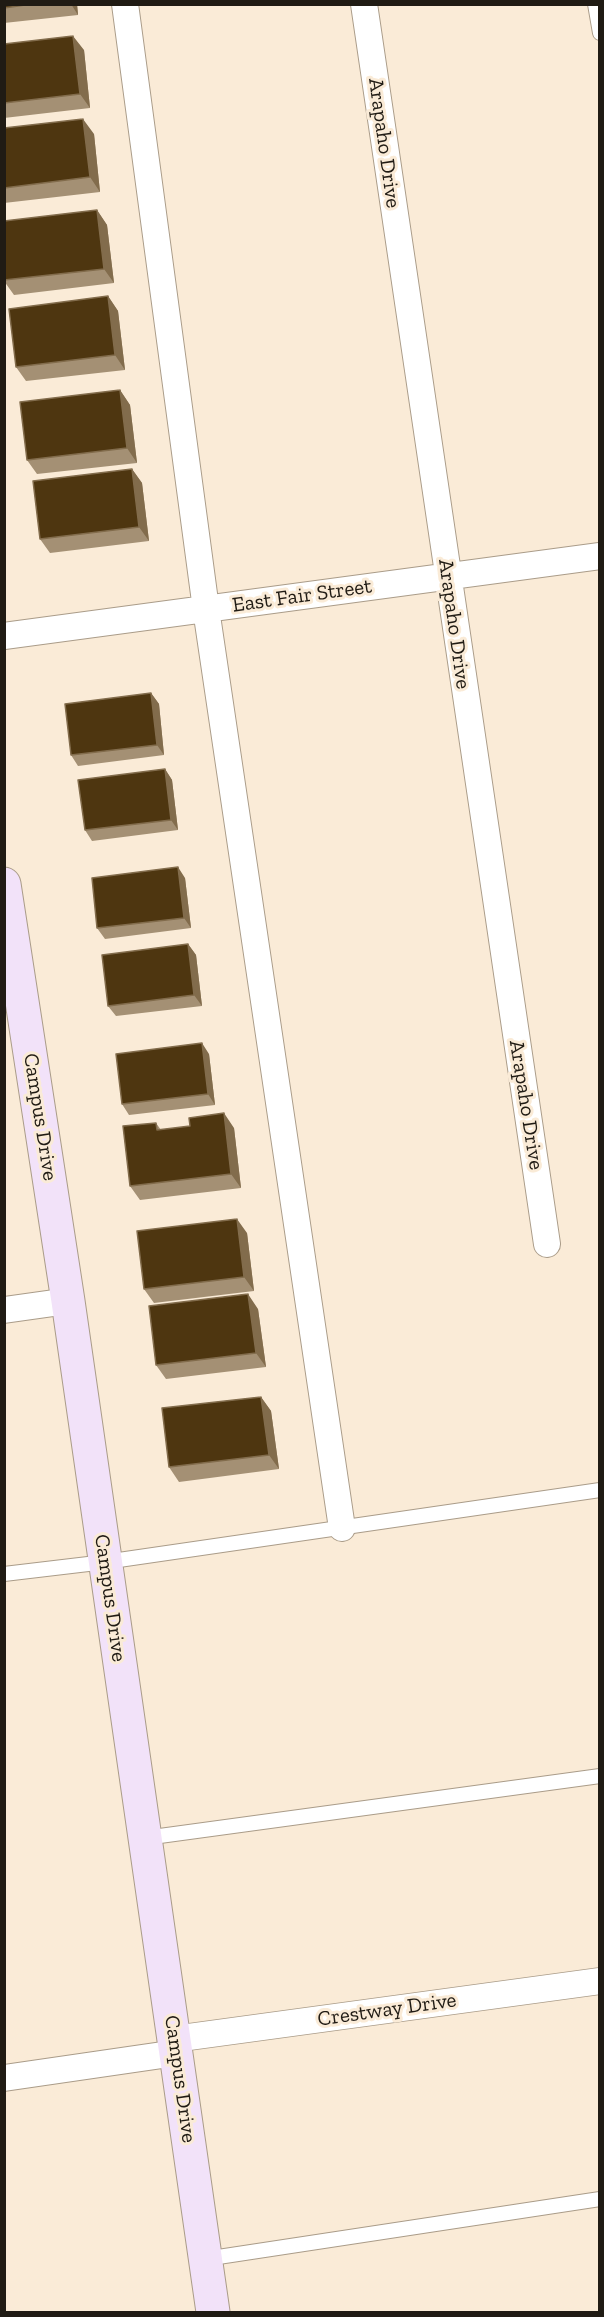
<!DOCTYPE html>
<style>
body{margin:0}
#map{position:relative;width:604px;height:2317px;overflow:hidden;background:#faebd7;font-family:"Zilla Slab",serif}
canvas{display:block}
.frame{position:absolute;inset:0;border:6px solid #201b14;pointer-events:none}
</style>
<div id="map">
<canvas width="604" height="2317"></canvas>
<div class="frame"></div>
</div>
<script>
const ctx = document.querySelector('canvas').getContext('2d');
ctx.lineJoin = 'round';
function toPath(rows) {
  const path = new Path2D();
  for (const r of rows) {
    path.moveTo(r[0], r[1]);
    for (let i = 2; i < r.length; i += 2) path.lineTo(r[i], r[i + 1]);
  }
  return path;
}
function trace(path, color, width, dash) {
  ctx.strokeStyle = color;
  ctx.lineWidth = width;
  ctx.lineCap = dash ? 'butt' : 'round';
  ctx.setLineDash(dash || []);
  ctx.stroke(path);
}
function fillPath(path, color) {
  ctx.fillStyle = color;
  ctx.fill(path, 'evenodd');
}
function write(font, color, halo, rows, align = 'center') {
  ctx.font = font + ' "Zilla Slab",serif';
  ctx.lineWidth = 6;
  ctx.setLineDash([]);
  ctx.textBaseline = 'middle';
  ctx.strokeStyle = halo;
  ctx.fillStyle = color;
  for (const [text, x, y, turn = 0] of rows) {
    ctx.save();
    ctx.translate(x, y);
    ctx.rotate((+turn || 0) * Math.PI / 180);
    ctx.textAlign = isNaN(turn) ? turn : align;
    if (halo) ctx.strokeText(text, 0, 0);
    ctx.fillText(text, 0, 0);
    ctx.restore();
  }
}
const service = toPath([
 [595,4,600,33],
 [4,1574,105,1562,600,1490],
 [145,1838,600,1776],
 [205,2259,600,2199]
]);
const minor = toPath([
 [125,4,206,609,342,1528],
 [364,4,547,1244],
 [4,636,600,556],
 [4,1310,68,1301],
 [174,2039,600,1981],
 [4,2078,176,2053]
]);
const secondary = toPath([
 [4,884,68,1301,213,2312]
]);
trace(service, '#aa9c89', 16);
trace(minor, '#aa9c89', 28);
trace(secondary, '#aa9c89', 35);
trace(service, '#fff', 14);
trace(minor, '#fff', 26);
trace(secondary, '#f2e2f9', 33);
fillPath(toPath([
 [4,4,77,4,78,15,4,23],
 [4,44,84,50,90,108,4,118],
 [4,128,94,134,100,192,4,203],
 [97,210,107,225,114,283,14,295,4,281],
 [108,296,118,311,125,370,26,381,16,367],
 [120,390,130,405,137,463,37,474,27,460],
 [132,469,142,483,149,541,50,553,40,539],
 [151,693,159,704,164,755,78,766,71,755],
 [165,769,172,780,178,830,92,841,85,830],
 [185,878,191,928,105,939,97,928],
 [188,944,196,955,202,1006,116,1016,108,1006],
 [209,1054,215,1105,129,1115,122,1104],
 [156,1123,161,1130,234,1128,241,1188,140,1200,130,1186],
 [247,1233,254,1291,154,1303,144,1289],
 [258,1309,266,1367,166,1379,156,1365],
 [261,1397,271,1411,279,1469,179,1482,169,1467]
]), '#a49074');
fillPath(toPath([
 [71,4,77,4,78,15],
 [73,36,84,50,90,108,80,94],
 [83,119,94,134,100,192,90,177],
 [97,210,107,225,114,283,104,269],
 [108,296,118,311,125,370,115,355],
 [120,390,130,405,137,463,127,448],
 [132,469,142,483,149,541,139,527],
 [151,693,159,704,164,755,157,745],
 [165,769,172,780,178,830,171,820],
 [178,867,185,878,191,928,184,918],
 [188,944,196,955,202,1006,194,995],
 [202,1043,209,1054,215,1105,208,1094],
 [224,1113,234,1128,241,1188,231,1174],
 [237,1219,247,1233,254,1291,244,1277],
 [248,1294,258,1309,266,1367,256,1353],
 [261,1397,271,1411,279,1469,269,1455]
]), '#826c4c');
const building = toPath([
 [4,4,32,4,4,8,4,4],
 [73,36,80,94,4,103,4,44,73,36],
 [83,119,90,177,4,188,4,128,83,119],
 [97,210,104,269,4,280,4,221,97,210],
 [108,296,115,355,16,367,9,309,108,296],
 [120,390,127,448,27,460,20,402,120,390],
 [132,469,139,527,40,539,33,481,132,469],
 [151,693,157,745,71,755,65,704,151,693],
 [165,769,171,820,85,830,78,780,165,769],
 [178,867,184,918,97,928,92,878,178,867],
 [188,944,194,995,108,1006,102,955,188,944],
 [202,1043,208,1094,122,1104,116,1054,202,1043],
 [224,1113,231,1174,130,1186,123,1126,156,1123,157,1130,190,1126,189,1118,224,1113],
 [237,1219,244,1277,144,1289,137,1231,237,1219],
 [248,1294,256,1353,156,1365,149,1306,248,1294],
 [261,1397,269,1455,169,1467,162,1408,261,1397]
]);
fillPath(building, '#4e3610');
trace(building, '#826c4c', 1.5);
write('21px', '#201b14', '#faebd7', [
 ["Arapaho Drive",384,143,82],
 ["East Fair Street",302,596,-8],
 ["Arapaho Drive",454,624,82],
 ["Arapaho Drive",526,1105,81],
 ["Campus Drive",40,1117,81],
 ["Campus Drive",110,1598,82],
 ["Crestway Drive",387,2010,-8],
 ["Campus Drive",180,2079,82]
]);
</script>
